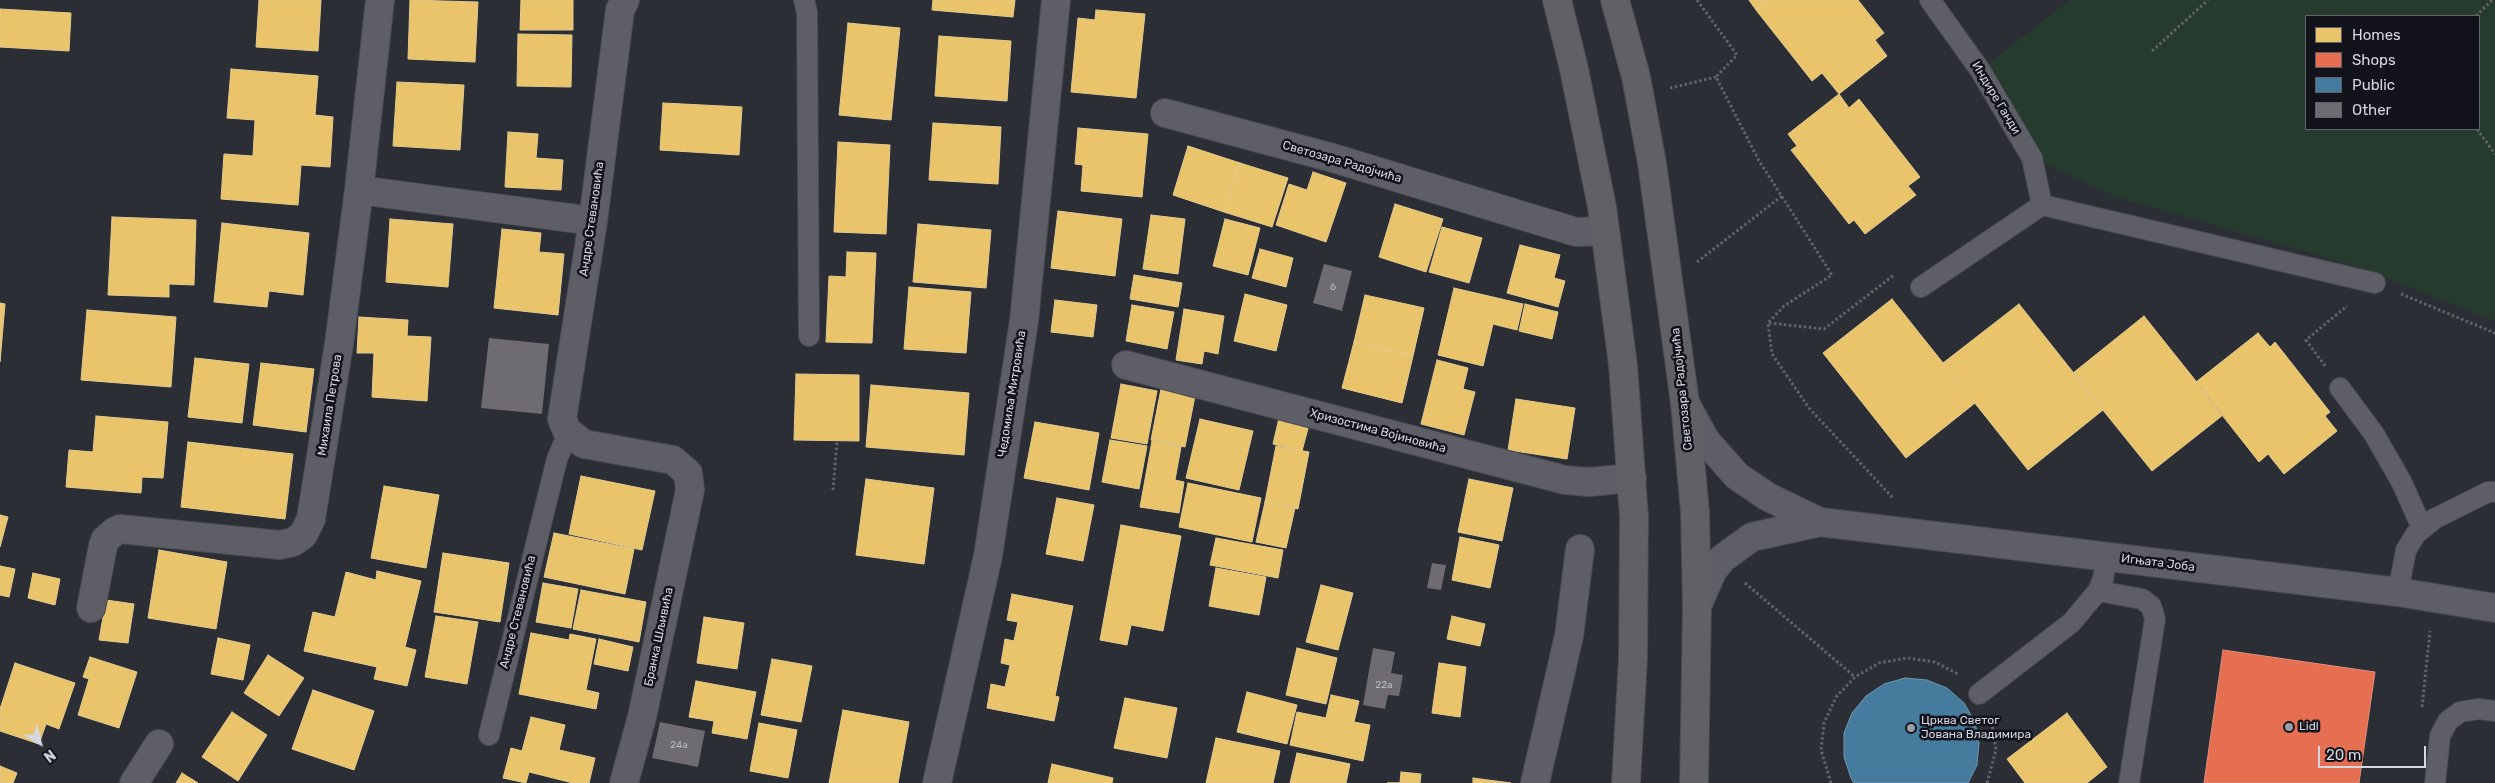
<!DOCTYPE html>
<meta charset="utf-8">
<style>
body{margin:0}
#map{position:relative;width:2495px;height:783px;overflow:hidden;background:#2c2e36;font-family:Rubik,sans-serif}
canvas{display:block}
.legend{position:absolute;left:2305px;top:15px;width:175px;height:115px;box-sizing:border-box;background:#12131a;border:1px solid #60616a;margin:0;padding:6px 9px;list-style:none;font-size:15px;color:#d5d7e2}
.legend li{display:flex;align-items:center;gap:10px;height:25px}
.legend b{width:25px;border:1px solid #60616a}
.north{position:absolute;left:15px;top:718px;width:50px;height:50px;-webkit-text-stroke:4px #12131a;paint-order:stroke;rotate:143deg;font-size:14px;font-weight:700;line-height:20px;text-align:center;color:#d5d7e2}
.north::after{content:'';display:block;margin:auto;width:18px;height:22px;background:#d5d7e2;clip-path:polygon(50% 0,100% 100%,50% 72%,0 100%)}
.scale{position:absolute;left:2318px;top:746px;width:108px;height:22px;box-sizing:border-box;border:2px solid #d5d7e2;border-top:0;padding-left:6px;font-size:15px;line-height:18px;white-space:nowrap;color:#d5d7e2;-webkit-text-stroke:4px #12131a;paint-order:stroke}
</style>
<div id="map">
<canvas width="2495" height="783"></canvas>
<ul class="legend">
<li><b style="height:14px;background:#e9c46a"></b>Homes</li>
<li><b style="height:14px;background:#e76f51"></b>Shops</li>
<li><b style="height:14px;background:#457b9d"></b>Public</li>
<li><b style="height:14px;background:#6e6c71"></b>Other</li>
</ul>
<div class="north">N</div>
<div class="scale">20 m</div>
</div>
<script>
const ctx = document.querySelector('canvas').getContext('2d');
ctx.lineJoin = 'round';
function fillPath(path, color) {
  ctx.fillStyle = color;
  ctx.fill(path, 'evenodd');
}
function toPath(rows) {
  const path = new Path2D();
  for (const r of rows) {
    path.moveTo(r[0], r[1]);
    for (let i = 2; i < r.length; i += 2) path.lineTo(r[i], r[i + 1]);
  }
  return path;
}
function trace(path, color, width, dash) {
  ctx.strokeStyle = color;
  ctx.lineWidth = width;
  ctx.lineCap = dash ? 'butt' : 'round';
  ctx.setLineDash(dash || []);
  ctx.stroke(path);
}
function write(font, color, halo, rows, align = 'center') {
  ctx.font = font + ' Rubik,sans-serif';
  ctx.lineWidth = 5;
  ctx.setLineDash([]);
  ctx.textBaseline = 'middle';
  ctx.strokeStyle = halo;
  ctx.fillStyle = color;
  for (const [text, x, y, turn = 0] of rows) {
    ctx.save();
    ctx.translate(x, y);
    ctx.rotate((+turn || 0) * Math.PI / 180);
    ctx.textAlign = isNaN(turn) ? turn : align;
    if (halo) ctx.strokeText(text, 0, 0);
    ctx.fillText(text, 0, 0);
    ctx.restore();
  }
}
fillPath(toPath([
 [2070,0,2495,0,2495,321,2362,268,2117,197,2032,158,1980,70],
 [2306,16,2479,16,2479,129,2306,129]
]), '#253b2d');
const homes = toPath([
 [259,0,321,0,318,51,256,47,259,0],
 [410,0,478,2,475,62,408,59,410,0],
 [521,0,573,0,573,30,520,30,521,0],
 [933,0,1015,0,1013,17,932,10,933,0],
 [1749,0,1769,0,1756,10,1749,0],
 [1769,0,1858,0,1884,33,1875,40,1887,56,1839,94,1822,73,1812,81,1756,10,1769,0],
 [0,9,71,13,69,51,0,47,0,9],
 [1096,10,1145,14,1136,98,1071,92,1078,18,1095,20,1096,10],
 [848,23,900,28,891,120,839,115,848,23],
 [518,34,572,35,571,87,517,86,518,34],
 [939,36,1011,41,1007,101,935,96,939,36],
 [231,69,318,76,315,115,333,117,330,167,301,165,298,205,221,199,224,154,253,156,255,120,227,118,231,69],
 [397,82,464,85,460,150,393,146,397,82],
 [1839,94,1849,108,1859,99,1920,177,1908,186,1916,195,1865,234,1854,220,1849,224,1791,150,1797,146,1788,134,1839,94],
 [663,103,742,107,739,155,660,150,663,103],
 [933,123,1001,127,998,184,929,180,933,123],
 [1078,128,1148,134,1142,197,1081,191,1083,165,1075,164,1078,128],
 [508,132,538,134,536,158,563,160,561,190,505,187,508,132],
 [838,142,890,145,886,234,834,232,838,142],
 [1188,146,1240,163,1224,212,1173,195,1188,146],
 [1240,163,1288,178,1272,227,1224,212,1240,163],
 [1313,172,1346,183,1326,242,1276,225,1289,184,1307,190,1313,172],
 [1395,204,1443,219,1426,272,1379,257,1395,204],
 [1058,211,1122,219,1115,276,1051,268,1058,211],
 [1151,215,1185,219,1178,274,1143,269,1151,215],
 [112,217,196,220,194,285,169,284,169,297,108,295,112,217],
 [390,219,453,224,448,287,386,282,390,219],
 [1225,219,1260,228,1248,275,1213,266,1225,219],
 [222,223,309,233,303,295,269,291,267,307,214,302,222,223],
 [918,224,991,230,986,288,913,282,918,224],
 [1442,227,1482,238,1469,283,1429,272,1442,227],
 [502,229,541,233,539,252,564,254,558,315,494,308,502,229],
 [1520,245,1560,255,1554,278,1565,281,1558,307,1507,293,1520,245],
 [1260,249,1293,258,1286,287,1252,278,1260,249],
 [847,252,876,253,872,343,826,342,829,276,846,277,847,252],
 [1134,275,1182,283,1178,307,1130,299,1134,275],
 [909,287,971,292,966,353,904,349,909,287],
 [1454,288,1523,304,1517,330,1493,324,1483,366,1438,355,1454,288],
 [1245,294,1287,305,1276,351,1234,341,1245,294],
 [1365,295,1424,308,1413,356,1354,342,1365,295],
 [1892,299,1975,403,1906,458,1823,353,1892,299],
 [1055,300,1097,305,1093,337,1051,332,1055,300],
 [0,303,5,304,0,362,0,303],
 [1525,304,1558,312,1552,339,1519,331,1525,304],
 [2019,304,2103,410,2028,470,1943,363,2019,304],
 [1132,305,1174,312,1167,349,1126,341,1132,305],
 [1184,309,1224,316,1218,354,1204,351,1202,364,1176,360,1184,309],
 [87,310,176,317,171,387,81,380,87,310],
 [2144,316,2223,415,2152,471,2073,373,2144,316],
 [359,317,408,320,407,336,431,337,427,401,372,397,374,353,357,353,359,317],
 [2258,333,2270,347,2275,342,2330,412,2325,416,2337,431,2284,474,2268,454,2259,462,2196,382,2258,333],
 [1354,342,1413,356,1402,403,1342,388,1354,342],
 [195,358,249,364,242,423,188,417,195,358],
 [1437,360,1468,368,1463,389,1475,392,1464,435,1421,424,1437,360],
 [261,363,314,369,306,432,253,425,261,363],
 [796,374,859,375,859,441,794,440,796,374],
 [1121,384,1157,391,1147,444,1111,438,1121,384],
 [871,385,969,393,964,455,866,447,871,385],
 [1161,389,1195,396,1185,447,1151,440,1161,389],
 [1516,399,1575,408,1567,459,1508,450,1516,399],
 [96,416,168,422,163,478,142,477,141,493,66,487,69,450,93,452,96,416],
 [1279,418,1309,425,1302,451,1273,444,1279,418],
 [1200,419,1253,431,1239,490,1186,478,1200,419],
 [1035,422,1099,433,1089,490,1024,478,1035,422],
 [1110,440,1147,446,1139,489,1102,482,1110,440],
 [1152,441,1181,447,1175,480,1184,482,1179,513,1140,507,1152,441],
 [188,442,293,454,285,519,181,507,188,442],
 [1276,446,1309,452,1298,509,1265,502,1276,446],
 [581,476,655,491,642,550,569,534,581,476],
 [866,479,934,488,924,564,856,555,866,479],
 [1469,479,1513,488,1502,541,1458,532,1469,479],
 [1188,483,1261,498,1252,542,1179,527,1188,483],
 [384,486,439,495,426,568,371,558,384,486],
 [1057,498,1094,505,1083,561,1046,554,1057,498],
 [1265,502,1295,508,1286,548,1256,542,1265,502],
 [0,515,8,517,0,547,0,515],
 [1121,525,1181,536,1163,631,1131,625,1127,645,1100,640,1121,525],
 [554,533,634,549,625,594,544,577,554,533],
 [1460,537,1499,545,1490,588,1452,580,1460,537],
 [1216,538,1283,550,1278,578,1210,565,1216,538],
 [159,550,227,562,216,629,148,618,159,550],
 [443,553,509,563,500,622,434,612,443,553],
 [0,566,15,569,9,597,0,595,0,566],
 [1216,568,1266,577,1259,615,1209,606,1216,568],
 [377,571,421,581,405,647,416,650,407,686,374,679,377,667,304,651,313,612,335,617,346,572,376,580,377,571],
 [33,573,60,579,55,605,28,598,33,573],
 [543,583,578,589,571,628,536,622,543,583],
 [1321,585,1353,593,1338,650,1306,642,1321,585],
 [581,590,646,602,639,642,573,629,581,590],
 [1012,594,1073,606,1055,696,1059,697,1054,721,987,708,991,684,1005,687,1010,665,1001,663,1005,639,1014,641,1018,622,1007,620,1012,594],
 [106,600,134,604,128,643,99,640,106,600],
 [436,616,478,622,467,684,425,677,436,616],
 [1452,616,1485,624,1480,646,1447,639,1452,616],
 [704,617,744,623,737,669,697,663,704,617],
 [531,633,569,640,570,634,596,639,586,690,599,693,596,709,519,694,531,633],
 [218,638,250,645,243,680,211,674,218,638],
 [599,639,633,647,628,671,594,664,599,639],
 [1297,648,1337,658,1326,704,1286,695,1297,648],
 [268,655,304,678,279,716,244,693,268,655],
 [90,657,137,672,119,728,78,715,89,679,83,677,90,657],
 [772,659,812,666,801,722,761,715,772,659],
 [15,663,75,683,59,729,46,724,39,744,0,731,0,709,15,663],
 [1439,663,1466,667,1460,717,1432,713,1439,663],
 [696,681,756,692,747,739,712,733,714,721,689,717,696,681],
 [313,690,374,711,354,770,292,749,313,690],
 [1247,692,1297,705,1287,744,1237,732,1247,692],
 [1331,695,1359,701,1354,722,1370,725,1363,761,1290,745,1297,712,1326,718,1331,695],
 [1125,698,1177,708,1167,758,1114,748,1125,698],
 [843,710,909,722,898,783,829,783,843,710],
 [232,712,267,735,238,781,202,757,232,712],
 [2067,713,2107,767,2087,783,2025,783,2007,759,2067,713],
 [531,717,565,725,559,750,595,758,589,783,573,783,529,772,526,783,503,778,511,748,522,751,531,717],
 [759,723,797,730,788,778,750,771,759,723],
 [1216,738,1280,751,1273,783,1206,783,1216,738],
 [1297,753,1350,764,1346,783,1290,783,1297,753],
 [1052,764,1113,778,1112,783,1048,783,1052,764],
 [0,766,17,773,13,783,0,783,0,766],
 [1401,772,1421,774,1420,783,1387,783,1400,783,1401,772],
 [182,773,198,783,176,783,182,773],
 [1473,778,1511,783,1473,783,1473,778]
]);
fillPath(homes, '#e9c46a');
trace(homes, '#e3ca8e', 1);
const shops = toPath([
 [2223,650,2375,672,2359,783,2204,783,2223,650]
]);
fillPath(shops, '#e76f51');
trace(shops, '#e28e7c', 1);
const public = toPath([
 [1905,678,1927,680,1947,688,1964,703,1975,722,1979,743,1977,765,1968,783,1854,783,1851,778,1844,757,1844,733,1852,713,1866,696,1884,684,1905,678]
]);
fillPath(public, '#457b9d');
trace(public, '#7097b2', 1);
fillPath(toPath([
 [1324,264,1352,271,1342,311,1313,303],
 [489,338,549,344,542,414,481,408],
 [1432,563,1446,565,1441,590,1427,588],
 [1373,648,1395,652,1391,673,1403,675,1399,696,1388,695,1385,709,1363,705],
 [660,722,705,731,698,767,652,758]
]), '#6e6c71');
const service = toPath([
 [804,0,807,12,809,336],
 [1930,0,1980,70,2032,158,2042,205],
 [1921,287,2042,205,2375,283],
 [2340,388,2374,434,2402,483,2422,528],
 [2098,591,2142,599,2151,606,2155,619,2129,783],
 [2398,592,2406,550,2416,534,2434,519,2488,492,2495,492],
 [1979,694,2071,623,2098,591,2103,579,2107,557],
 [489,735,557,459,563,445,571,435],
 [2435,783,2440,736,2448,721,2460,712,2479,709,2495,711]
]);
const minor = toPath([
 [1165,113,1333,158,1576,232,1605,231],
 [359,190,593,221],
 [1126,365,1565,480,1589,482,1632,478],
 [1685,403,1706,441,1737,476,1768,497,1820,522,2398,592,2495,608],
 [1697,606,1713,570,1723,558,1752,537,1820,522],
 [91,608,103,546,105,540,114,532,120,529,280,545,293,542,303,535,311,519,339,344,359,190,380,0],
 [134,783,159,744],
 [624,783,642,717,690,490,688,473,673,460,584,444,567,431,562,419,593,221,620,10,625,0],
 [937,783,988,556,1024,321,1056,0],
 [1535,783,1569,636,1580,549]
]);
const secondary = toPath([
 [1557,0,1574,69,1602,207,1623,365,1634,517,1633,658,1626,783],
 [1615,0,1636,77,1652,163,1685,403,1695,512,1697,606,1694,783]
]);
trace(service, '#484951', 22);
trace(minor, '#484951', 30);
trace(secondary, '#484951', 30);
trace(toPath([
 [1697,0,1737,55,1716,77,1758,159,1832,275,1784,306,1768,323,1772,354,1809,408,1893,498],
 [2476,16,2492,0],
 [2152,51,2208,0],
 [1670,88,1716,77],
 [2477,129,2495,154],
 [1697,262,1782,196],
 [2401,294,2495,333],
 [1769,323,1824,329,1894,275],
 [2325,366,2306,340,2347,306],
 [833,490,837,441],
 [1745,583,1855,677],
 [2422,707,2430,631],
 [1831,783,1821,750,1824,723,1836,697,1855,677,1879,663,1907,658,1935,662,1958,674],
 [1987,783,1996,750,1991,718]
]), '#626368', 3, [2.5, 2.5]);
trace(service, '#5e5f66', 20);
trace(minor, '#5e5f66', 28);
trace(secondary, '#616064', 28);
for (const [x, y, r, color] of [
 [2289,727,5,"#9a9ca6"],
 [1911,728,5,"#9a9ca6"]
]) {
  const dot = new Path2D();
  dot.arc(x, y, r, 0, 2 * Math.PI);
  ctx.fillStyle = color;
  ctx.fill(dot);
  trace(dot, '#12131a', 2);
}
write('10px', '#bbbcc6', null, [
 ["6",1333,287],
 ["22a",1384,685],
 ["24a",679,745]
]);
write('12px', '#d5d7e2', '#12131a', [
 ["Индире Ганди",1996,98,59],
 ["Светозара Радојчића",1342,162,16],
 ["Андре Стевановића",592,219,-82],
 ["Светозара Радојчића",1682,389,-96],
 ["Чедомиља Митровића",1012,394,-81],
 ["Михаила Петрова",330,405,-81],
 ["Хризостима Војиновића",1378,431,15],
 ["Игњата Јоба",2158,563,7],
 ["Андре Стевановића",518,612,-76],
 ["Бранка Шљивића",659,637,-78]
]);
write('12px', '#d5d7e2', '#12131a', [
 ["Црква Светог",1921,721],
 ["Јована Владимира",1921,735],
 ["Lidl",2299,727]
], 'left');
</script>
